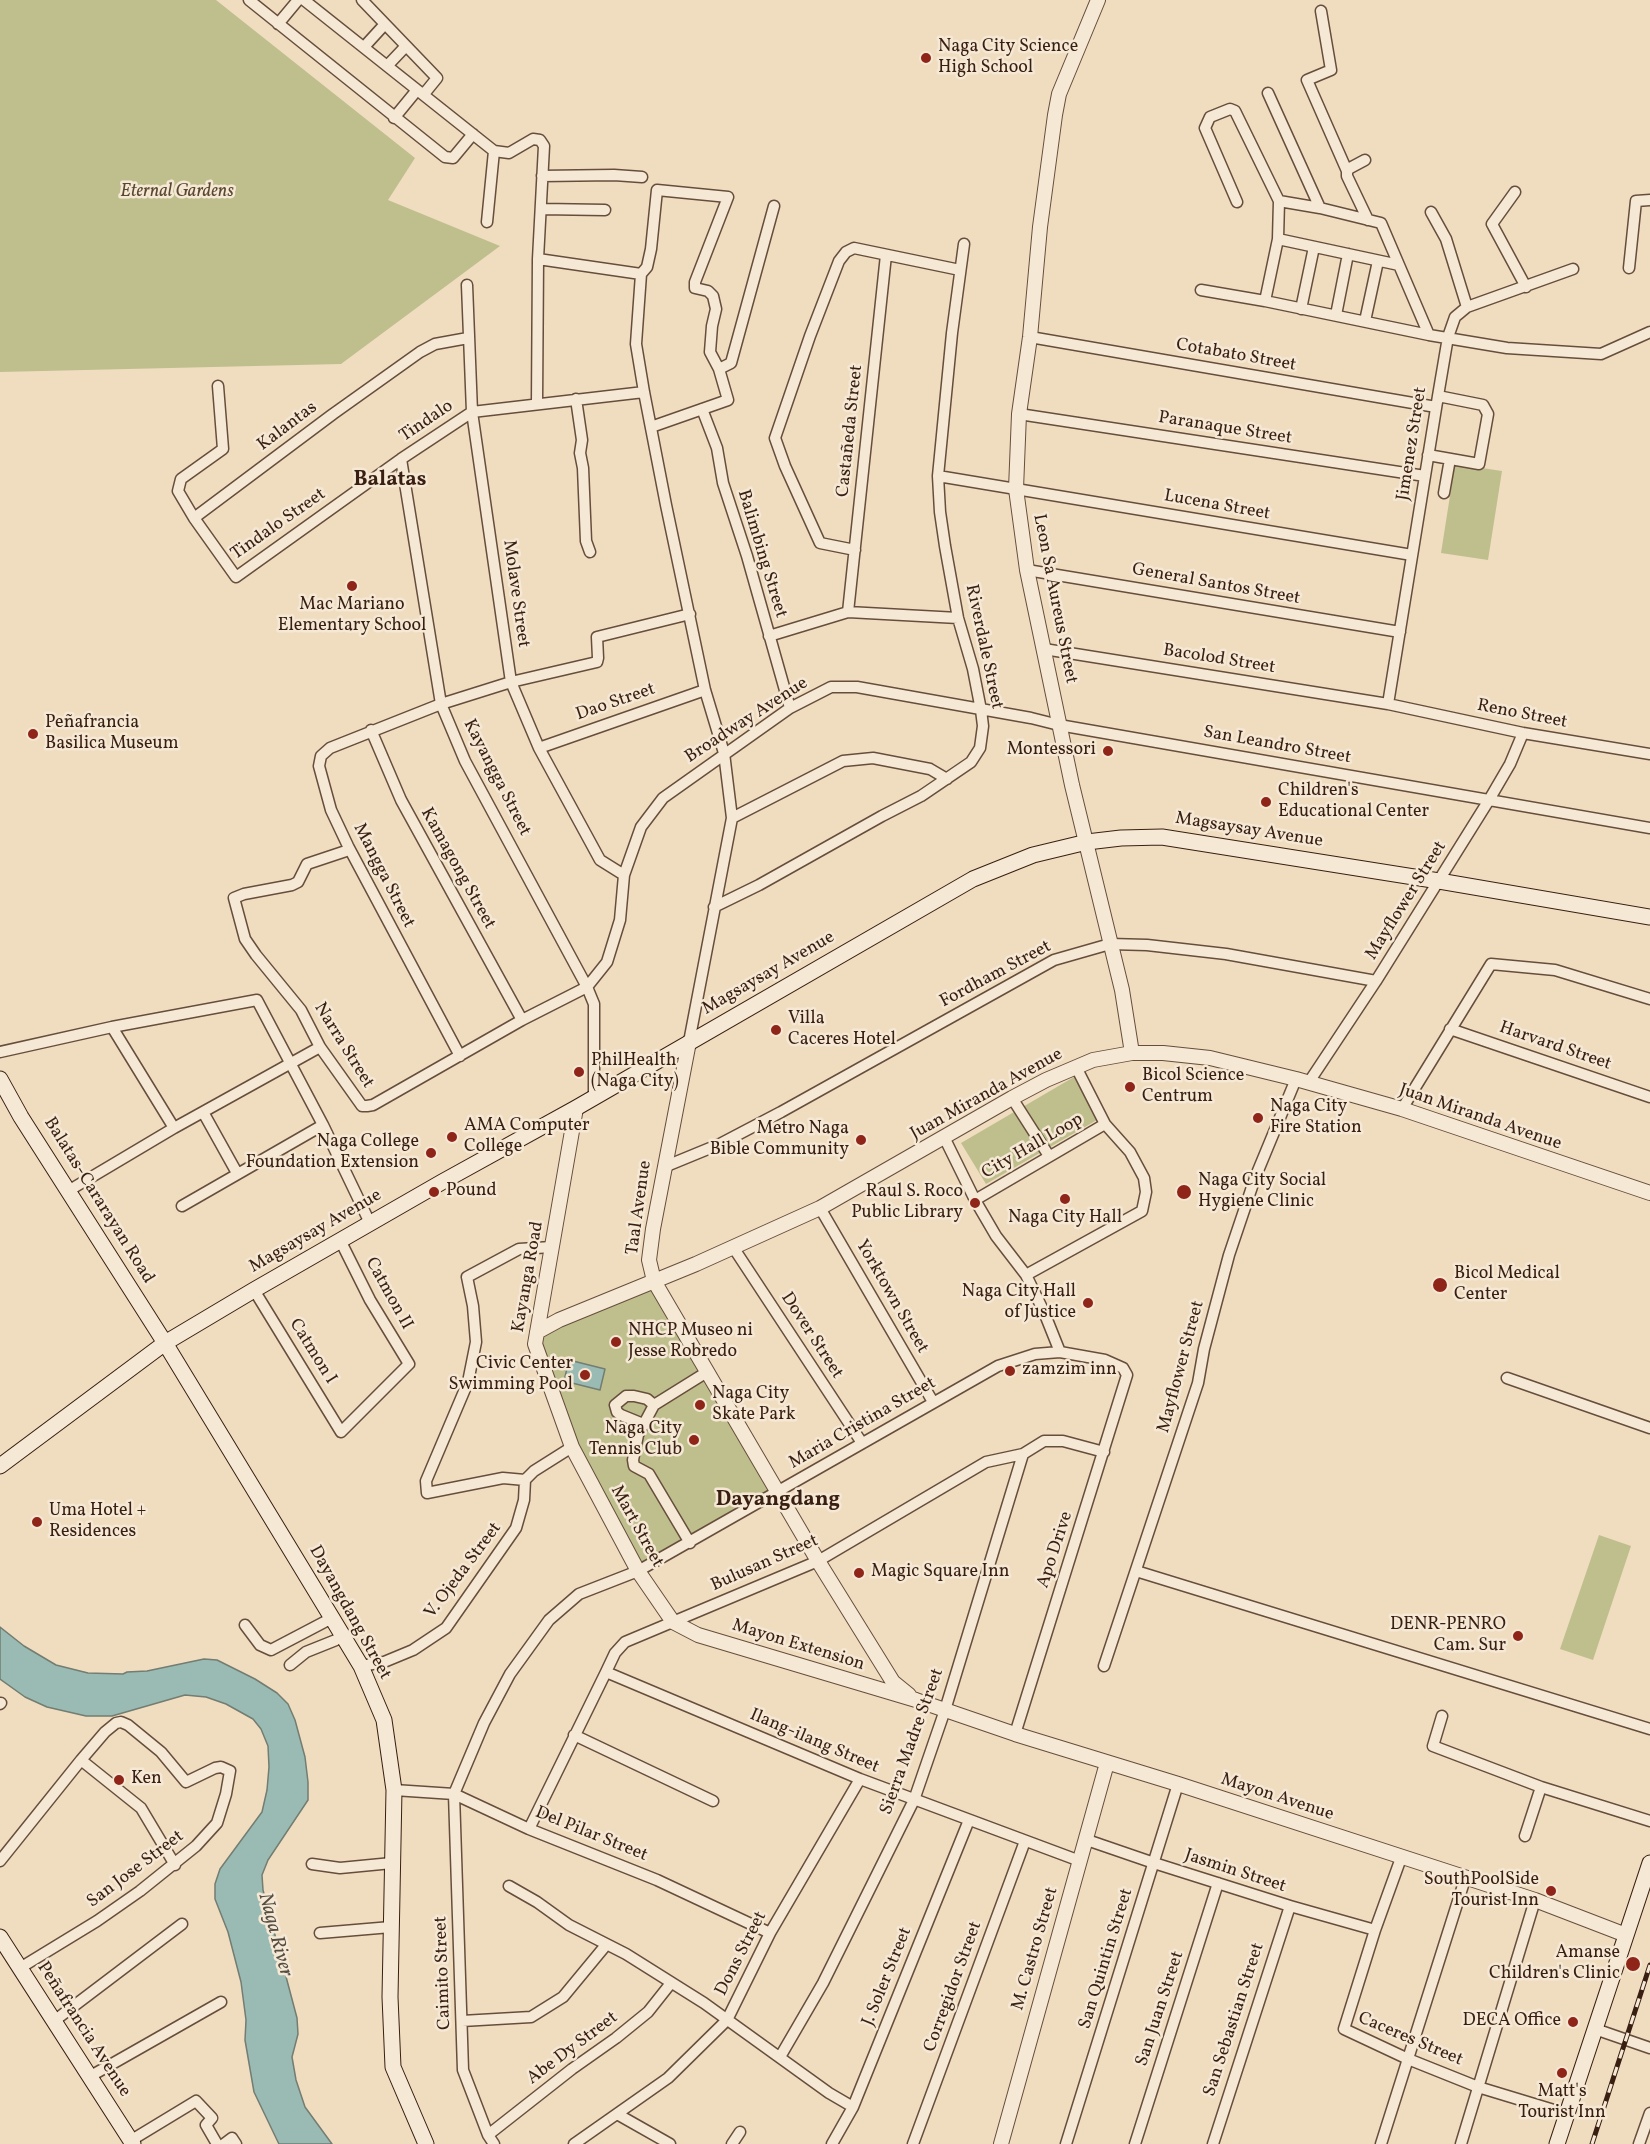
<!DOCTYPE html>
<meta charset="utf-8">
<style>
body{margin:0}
canvas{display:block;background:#f0dcbf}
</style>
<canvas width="1650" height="2144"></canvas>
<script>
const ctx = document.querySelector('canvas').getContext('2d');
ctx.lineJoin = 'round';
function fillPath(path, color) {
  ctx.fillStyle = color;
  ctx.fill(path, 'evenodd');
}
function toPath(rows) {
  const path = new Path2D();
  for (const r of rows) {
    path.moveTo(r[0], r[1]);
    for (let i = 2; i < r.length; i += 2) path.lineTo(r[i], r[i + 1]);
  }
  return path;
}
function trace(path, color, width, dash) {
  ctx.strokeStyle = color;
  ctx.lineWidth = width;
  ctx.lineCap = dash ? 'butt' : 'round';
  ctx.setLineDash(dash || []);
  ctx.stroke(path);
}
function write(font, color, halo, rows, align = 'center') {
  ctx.font = font + ' Vollkorn,serif';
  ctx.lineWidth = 5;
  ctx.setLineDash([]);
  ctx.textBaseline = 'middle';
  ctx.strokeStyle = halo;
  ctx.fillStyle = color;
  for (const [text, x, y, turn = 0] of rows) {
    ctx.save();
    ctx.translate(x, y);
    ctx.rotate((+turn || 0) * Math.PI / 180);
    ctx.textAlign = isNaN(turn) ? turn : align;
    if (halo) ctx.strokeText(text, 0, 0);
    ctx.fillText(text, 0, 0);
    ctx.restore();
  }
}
fillPath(toPath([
 [0,0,216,0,415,158,388,200,500,246,341,364,0,372],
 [1455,464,1502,471,1488,560,1441,553],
 [1074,1077,1097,1120,986,1184,961,1143],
 [654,1281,778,1492,638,1571,572,1447,537,1332],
 [1599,1535,1631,1546,1593,1660,1560,1649]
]), '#bfbf8e');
const water = toPath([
 [569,1360,605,1369,600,1390,564,1381,569,1360],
 [0,1627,24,1646,56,1665,88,1673,123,1674,127,1672,147,1671,204,1659,217,1660,255,1679,277,1693,288,1704,295,1720,305,1757,308,1782,308,1800,268,1860,262,1875,263,1890,297,2018,298,2034,292,2057,296,2080,305,2107,332,2144,279,2144,277,2140,254,2092,245,2040,246,2020,241,1982,228,1932,215,1899,215,1884,220,1869,262,1812,267,1790,269,1767,268,1746,261,1729,253,1719,226,1704,206,1697,185,1695,112,1716,86,1716,47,1707,25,1697,0,1679,0,1627]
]);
fillPath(water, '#9abbb3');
trace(water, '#737d72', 1.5);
const minor = toPath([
 [249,0,445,157,453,158,473,134],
 [304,0,494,151,509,153,533,139,540,140,544,146,538,259,537,403],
 [362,0,437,78,424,94],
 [1321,11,1331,70,1307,80,1347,171],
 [278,24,298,0],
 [364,47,385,24],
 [387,66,406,46],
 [1268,93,1320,208,1381,223,1429,335,1507,348,1601,354,1650,332],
 [394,118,417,90],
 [1365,160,1350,168,1347,171,1347,176,1368,220],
 [542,176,614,175,642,177],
 [1515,192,1492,224,1526,287],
 [1279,201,1320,208],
 [1237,202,1205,128,1210,117,1230,109,1235,111,1279,201,1278,239,1265,301,1429,335],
 [542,209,605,210],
 [1431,212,1446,239,1467,307],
 [487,222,494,151],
 [1278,239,1399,265],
 [538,259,641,274],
 [1629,268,1636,201,1650,200],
 [467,285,472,412,511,682,539,748,600,860,624,875],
 [1201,290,1265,301],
 [1301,309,1314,247],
 [1336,315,1348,254],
 [1365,321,1378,261],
 [1030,337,1436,407],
 [719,369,731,363,774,206],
 [218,386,223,449,181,479,178,491,194,518,236,577,401,459,472,412,644,392],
 [576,399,582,440,580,453,583,468,586,541,590,552],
 [702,409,717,448,723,483,747,556,790,708],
 [1019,414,1425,476],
 [651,427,728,400,719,369,710,352,712,326,716,309,713,296,708,291,695,288,695,282,728,197,657,190,651,249,647,267,641,274,636,344,644,392,666,505,705,690,724,753,732,818,689,1042],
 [1428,455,1479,464,1488,414,1483,405,1438,396],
 [401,459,441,704,465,761,587,987,594,1004,594,1097],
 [938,476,1412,555],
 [1444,493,1450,459],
 [194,518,333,414,420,352,435,344,468,338],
 [855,550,820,543,785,466,775,438,810,336,839,261,846,252,854,248,960,270],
 [1027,570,1400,632],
 [848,612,886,255],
 [769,636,848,612,958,618],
 [1044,649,1388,704,1523,733,1650,754],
 [1388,704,1438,396,1448,337,1455,317,1467,307,1573,269],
 [371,730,401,800,522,1020],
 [539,748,705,690],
 [732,818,843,761,873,758,930,769,947,779],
 [349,850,307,864,298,882,292,885,244,894,234,898,245,939,256,955,301,1010,320,1047,362,1106,367,1106,373,1105,522,1020,587,987,607,962,620,920,624,875,641,827,663,798,790,708,831,687,857,687,1031,718,1059,725,1650,828],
 [714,907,759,885,882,816,921,796,971,762,980,748,983,726,981,710,973,669,958,618,945,546,940,512,938,476,952,333,964,244],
 [112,1027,174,1128],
 [1450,1029,1650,1097],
 [0,1052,112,1027,257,1000,323,1125,370,1223],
 [460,1056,348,846,331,810,319,766,321,756,330,748,441,704,511,682,597,662,598,658,597,637,690,614],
 [1309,1082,1376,981,1489,800,1510,764,1523,733],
 [1012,1098,1049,1156],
 [1402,1109,1491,964,1555,970,1650,999],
 [203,1112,237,1173],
 [944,1137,975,1200,1105,1124],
 [664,1167,720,1144,781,1112,1054,960,1110,944,1147,945,1226,954,1376,981],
 [68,1191,174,1128,320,1047],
 [975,1200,996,1236,1026,1275,1044,1312,1060,1352],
 [182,1206,323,1125],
 [820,1208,933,1402],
 [552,1247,519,1249,467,1277,473,1306,476,1342,468,1382,426,1481,427,1493,503,1478,525,1480,534,1471,572,1447],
 [733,1247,862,1443],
 [1026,1275,1142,1211,1146,1192,1144,1178,1130,1152,1105,1124,1076,1067],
 [254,1290,341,1432,409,1364,370,1300,340,1240],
 [1507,1378,1650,1428],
 [643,1424,621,1415,617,1412,615,1405,626,1396,634,1396,647,1399,654,1405],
 [690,1543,649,1474,634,1466,633,1460,638,1435,654,1405,707,1372],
 [1136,1571,1650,1729],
 [245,1625,260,1645,271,1650,332,1618],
 [290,1665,306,1652,336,1640,343,1635],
 [361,1666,384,1662,413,1650,446,1628,516,1528,524,1500,525,1480],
 [1104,1666,1198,1383,1204,1349,1229,1255,1255,1178,1296,1079],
 [606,1672,860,1779,1080,1861],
 [0,1704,1,1703],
 [1442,1716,1433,1746,1541,1787,1650,1821],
 [574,1735,713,1801],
 [81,1760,141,1808,175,1865],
 [394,1790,454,1794,529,1829,657,1880,770,1933],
 [529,1829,606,1672,615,1653,625,1642,818,1561,986,1462,1023,1454,1044,1441,1063,1441,1104,1452],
 [1525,1836,1541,1787],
 [1087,1840,1154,1863,1290,1906,1375,1930],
 [1401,1858,1375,1930,1344,2029,1408,2059,1478,2087,1567,2114],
 [0,1861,81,1760,105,1732,116,1723,121,1722,128,1725,161,1752,186,1782,215,1768,221,1767,230,1771,226,1794,217,1823,196,1846,140,1891,97,1921,20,1968],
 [312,1864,340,1868,392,1863],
 [509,1886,537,1902,569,1925,626,1954,704,2003,829,2093,853,2107],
 [320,1933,391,1927],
 [54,2021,182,1924],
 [462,2021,531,2017,563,1997,606,1945],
 [1595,2029,1650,2048],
 [780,2057,823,1983,914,1800,945,1710,1023,1454],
 [89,2077,221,2002],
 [617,2114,670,2144],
 [488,2135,572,2069,616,2038,648,2012,671,1983],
 [130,2141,196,2101,212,2118,206,2125,217,2144],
 [224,2144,232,2138,236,2144],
 [494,2144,488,2135,463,2070,454,1794,484,1723,510,1674,549,1620,579,1594,638,1571,998,1366,1035,1354,1060,1352,1105,1360,1123,1368,1127,1375,1015,1734],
 [574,2144,668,2078,727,2020,770,1933,860,1779],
 [732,2144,740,2132],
 [832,2144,853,2107,969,1820],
 [913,2144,1025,1841],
 [1066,2144,1178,1784],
 [1135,2144,1218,1883],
 [1213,2144,1290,1906],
 [1381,2144,1465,1879],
 [1461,2144,1535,1900],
 [1639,2144,1650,2113]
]);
const tertiary = toPath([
 [1098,0,1059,94,1055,115,1040,227,1030,337,1019,414,1016,489,1027,570,1072,785,1122,990,1132,1053],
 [689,1042,653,1229,649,1260,654,1281,818,1561,893,1682,909,1695],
 [576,1108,535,1344,572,1447,638,1571,673,1622,698,1635,916,1700,1015,1734,1178,1784,1535,1900,1626,1935],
 [537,1332,559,1320,696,1264,820,1208,1012,1098,1046,1080,1093,1060,1132,1053,1163,1053,1210,1058,1296,1079,1402,1109,1650,1193],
 [1001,2144,1107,1763]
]);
const secondary = toPath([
 [0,1079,21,1117,165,1343,332,1618,361,1666,384,1720,394,1790,390,1997,393,2067,426,2144],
 [0,1466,165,1343,254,1290,442,1182,576,1108,973,879,1033,855,1087,842,1121,838,1162,837,1439,881,1650,917],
 [0,1937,133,2144],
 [1557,2144,1650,1863]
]);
trace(minor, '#674e3c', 13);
trace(tertiary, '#674e3c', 16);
trace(secondary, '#391f11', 17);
trace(minor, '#f5e8d5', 10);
trace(tertiary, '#f5e8d5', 14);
trace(secondary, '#f5e8d5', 15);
const rail = toPath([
 [1592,2144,1650,1965]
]);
trace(rail, '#391f11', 5);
trace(rail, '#f5e8d5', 3, [9]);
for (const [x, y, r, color] of [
 [926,58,6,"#8f2418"],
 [352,586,6,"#8f2418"],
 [33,734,6,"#8f2418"],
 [1108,751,6,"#8f2418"],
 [1266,802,6,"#8f2418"],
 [776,1030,6,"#8f2418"],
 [579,1072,6,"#8f2418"],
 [1130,1087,6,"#8f2418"],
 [1258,1118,6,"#8f2418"],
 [452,1137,6,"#8f2418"],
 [861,1140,6,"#8f2418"],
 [431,1153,6,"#8f2418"],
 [434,1192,6,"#8f2418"],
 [1184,1192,8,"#8f2418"],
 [1065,1199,6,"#8f2418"],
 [975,1203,6,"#8f2418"],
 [1440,1285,8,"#8f2418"],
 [1088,1303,6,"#8f2418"],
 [616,1342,6,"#8f2418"],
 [1010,1371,6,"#8f2418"],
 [585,1375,6,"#8f2418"],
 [700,1405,6,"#8f2418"],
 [694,1440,6,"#8f2418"],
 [37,1522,6,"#8f2418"],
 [859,1573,6,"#8f2418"],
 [1518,1636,6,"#8f2418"],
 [119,1780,6,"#8f2418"],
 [1551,1891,6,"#8f2418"],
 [1633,1964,8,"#8f2418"],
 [1573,2022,6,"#8f2418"],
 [1562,2073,6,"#8f2418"]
]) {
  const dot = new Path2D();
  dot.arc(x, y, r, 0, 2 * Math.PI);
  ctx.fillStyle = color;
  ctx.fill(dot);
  trace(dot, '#f5e8d5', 2);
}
write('18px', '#391f11', '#f5e8d5', [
 ["Naga City Science",938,48],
 ["High School",938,69],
 ["Mac Mariano",352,606,"center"],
 ["Elementary School",352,627,"center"],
 ["Peñafrancia",45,724],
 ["Basilica Museum",45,745],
 ["Montessori",1096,751,"right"],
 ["Children's",1278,792],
 ["Educational Center",1278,813],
 ["Villa",788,1020],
 ["Caceres Hotel",788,1041],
 ["PhilHealth",591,1062],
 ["(Naga City)",591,1083],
 ["Bicol Science",1142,1077],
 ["Centrum",1142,1098],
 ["Naga City",1270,1108],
 ["Fire Station",1270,1129],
 ["AMA Computer",464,1127],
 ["College",464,1148],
 ["Metro Naga",849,1130,"right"],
 ["Bible Community",849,1151,"right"],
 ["Naga College",419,1143,"right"],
 ["Foundation Extension",419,1164,"right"],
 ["Naga City Social",1198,1182],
 ["Hygiene Clinic",1198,1203],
 ["Pound",446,1192],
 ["Raul S. Roco",963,1193,"right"],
 ["Public Library",963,1214,"right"],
 ["Naga City Hall",1065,1219,"center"],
 ["Bicol Medical",1454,1275],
 ["Center",1454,1296],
 ["Naga City Hall",1076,1293,"right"],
 ["of Justice",1076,1314,"right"],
 ["NHCP Museo ni",628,1332],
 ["Jesse Robredo",628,1353],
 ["Civic Center",573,1365,"right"],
 ["Swimming Pool",573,1386,"right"],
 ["zamzim inn",1022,1371],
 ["Naga City",712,1395],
 ["Skate Park",712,1416],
 ["Naga City",682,1430,"right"],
 ["Tennis Club",682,1451,"right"],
 ["Uma Hotel +",49,1512],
 ["Residences",49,1533],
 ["Magic Square Inn",871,1573],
 ["DENR-PENRO",1506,1626,"right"],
 ["Cam. Sur",1506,1647,"right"],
 ["Ken",131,1780],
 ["SouthPoolSide",1539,1881,"right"],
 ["Tourist Inn",1539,1902,"right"],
 ["Amanse",1620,1954,"right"],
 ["Children's Clinic",1620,1975,"right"],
 ["DECA Office",1561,2022,"right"],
 ["Matt's",1562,2093,"center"],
 ["Tourist Inn",1562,2114,"center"]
], 'left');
write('italic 18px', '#5a4730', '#f5e8d5', [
 ["Eternal Gardens",177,193]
]);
write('18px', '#391f11', '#f5e8d5', [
 ["Cotabato Street",1236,356,10],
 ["Tindalo",427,422,-34],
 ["Kalantas",288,427,-37],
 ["Paranaque Street",1225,429,9],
 ["Castañeda Street",851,431,-84],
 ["Jimenez Street",1413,444,-81],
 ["Lucena Street",1217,506,10],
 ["Tindalo Street",279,525,-35],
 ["Balimbing Street",761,554,73],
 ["General Santos Street",1216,585,10],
 ["Molave Street",515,594,82],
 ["Leon Sa Aureus Street",1054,599,79],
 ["Riverdale Street",983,647,78],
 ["Bacolod Street",1219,660,9],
 ["Dao Street",616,703,-19],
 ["Reno Street",1522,715,11],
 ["Broadway Avenue",747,721,-33],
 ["San Leandro Street",1277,746,10],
 ["Kayangga Street",496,778,63],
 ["Magsaysay Avenue",1249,831,9],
 ["Kamagong Street",457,869,61],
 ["Mangga Street",383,876,63],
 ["Mayflower Street",1407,901,-58],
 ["Magsaysay Avenue",769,974,-30],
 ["Fordham Street",996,975,-28],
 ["Narra Street",343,1046,58],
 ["Harvard Street",1555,1047,19],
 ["Juan Miranda Avenue",987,1095,-29],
 ["Juan Miranda Avenue",1480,1118,19],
 ["City Hall Loop",1033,1147,-30],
 ["Balatas-Cararayan Road",98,1201,58],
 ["Taal Avenue",640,1208,-82],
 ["Magsaysay Avenue",316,1232,-30],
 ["Kayanga Road",529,1277,-80],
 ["Catmon II",388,1294,61],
 ["Yorktown Street",891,1297,60],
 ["Dover Street",811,1336,57],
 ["Catmon I",312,1352,58],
 ["Mayflower Street",1182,1367,-75],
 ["Maria Cristina Street",863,1424,-30],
 ["Mart Street",636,1527,61],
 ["Apo Drive",1056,1550,-72],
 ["Bulusan Street",765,1564,-24],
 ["V. Ojeda Street",464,1571,-53],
 ["Dayangdang Street",349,1613,61],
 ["Mayon Extension",798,1646,17],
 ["Ilang-ilang Street",814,1742,23],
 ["Sierra Madre Street",913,1742,-70],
 ["Mayon Avenue",1277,1798,18],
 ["Del Pilar Street",591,1835,22],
 ["San Jose Street",136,1870,-37],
 ["Jasmin Street",1235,1872,18],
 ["M. Castro Street",1036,1949,-74],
 ["Dons Street",742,1954,-63],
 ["San Quintin Street",1107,1959,-73],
 ["Caimito Street",444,1973,-92],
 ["J. Soler Street",888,1977,-68],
 ["Corregidor Street",954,1987,-70],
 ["San Juan Street",1161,2009,-72],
 ["San Sebastian Street",1235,2020,-72],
 ["Peñafrancia Avenue",83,2030,57],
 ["Caceres Street",1410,2040,23],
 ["Abe Dy Street",573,2049,-37]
]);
write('italic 20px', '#564e42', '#f5e8d5', [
 ["Naga River",274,1935,75]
]);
write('bold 21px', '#391f11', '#f5e8d5', [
 ["Balatas",390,481],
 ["Dayangdang",778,1501]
]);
</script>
